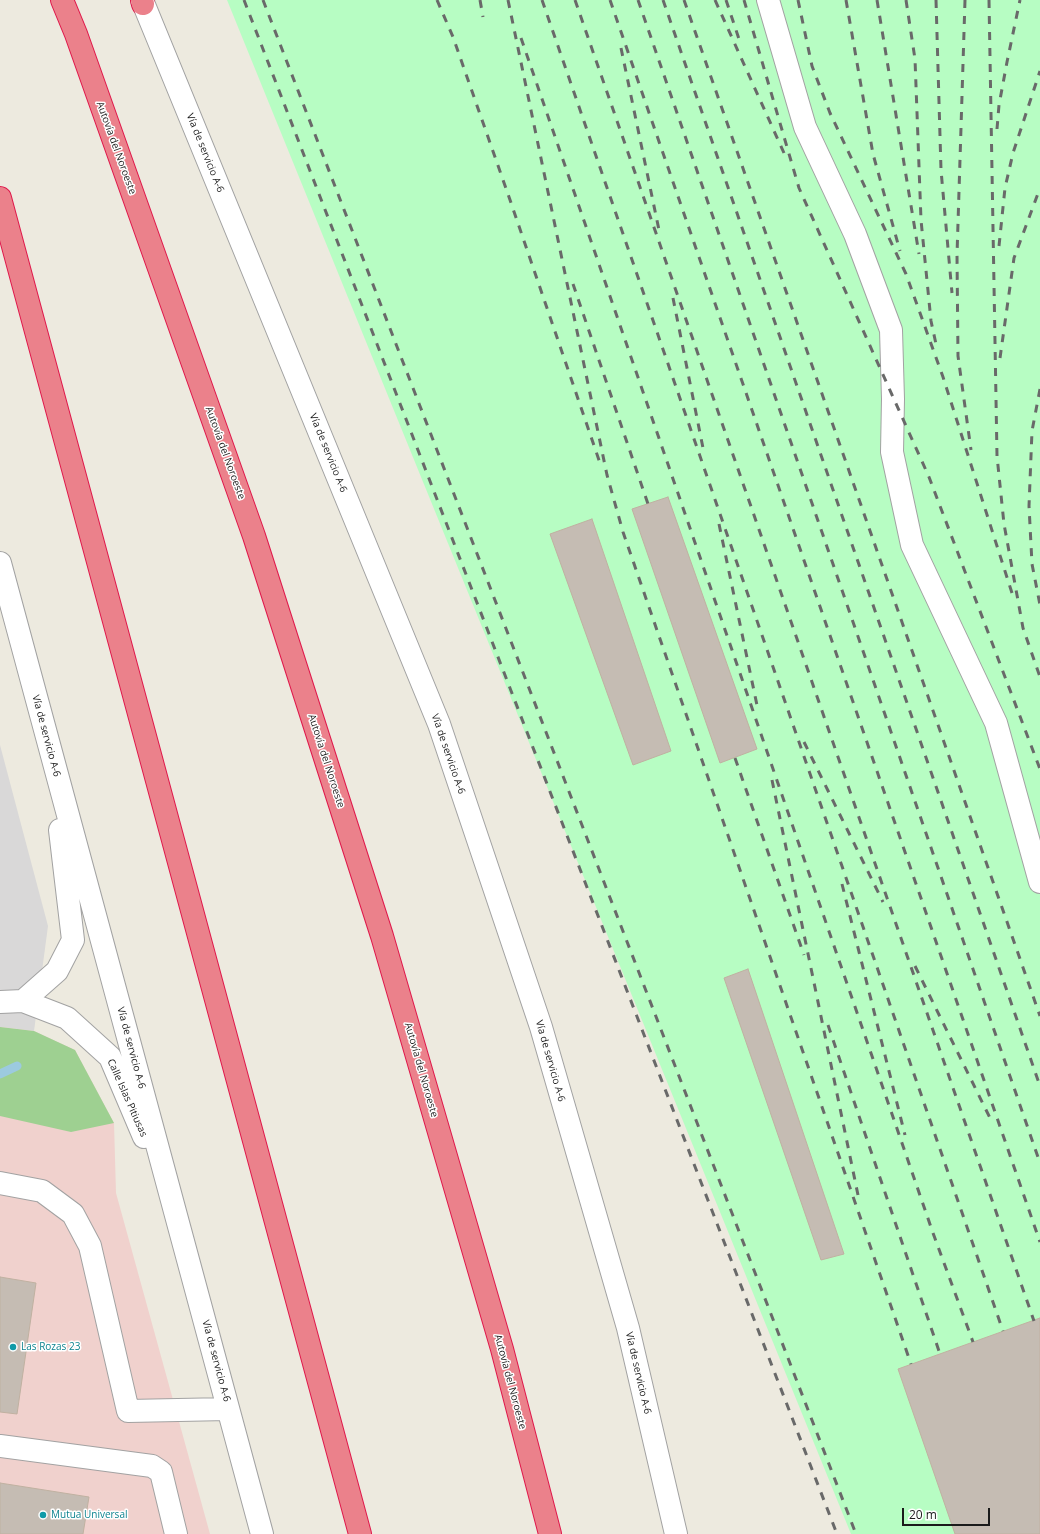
<!DOCTYPE html>
<meta charset="utf-8">
<style>
body{margin:0}
#map{position:relative;width:1040px;height:1534px;overflow:hidden;background:#edeadf;font-family:"Open Sans",sans-serif}
canvas{display:block}
.scale{position:absolute;left:902px;top:1508px;width:88px;height:18px;box-sizing:border-box;border:2px solid #1b1b1b;border-top:0;padding-left:5px;font-size:12px;line-height:14px;white-space:nowrap;color:#1b1b1b;-webkit-text-stroke:3px #fff;paint-order:stroke}
</style>
<div id="map">
<canvas width="1040" height="1534"></canvas>
<div class="scale">20 m</div>
</div>
<script>
const ctx = document.querySelector('canvas').getContext('2d');
ctx.lineJoin = 'round';
function fillPath(path, color) {
  ctx.fillStyle = color;
  ctx.fill(path, 'evenodd');
}
function toPath(rows) {
  const path = new Path2D();
  for (const r of rows) {
    path.moveTo(r[0], r[1]);
    for (let i = 2; i < r.length; i += 2) path.lineTo(r[i], r[i + 1]);
  }
  return path;
}
function trace(path, color, width, dash) {
  ctx.strokeStyle = color;
  ctx.lineWidth = width;
  ctx.lineCap = dash ? 'butt' : 'round';
  ctx.setLineDash(dash || []);
  ctx.stroke(path);
}
function write(font, color, halo, rows, align = 'center') {
  ctx.font = font + ' "Open Sans",sans-serif';
  ctx.lineWidth = 3;
  ctx.setLineDash([]);
  ctx.textBaseline = 'middle';
  ctx.strokeStyle = halo;
  ctx.fillStyle = color;
  for (const [text, x, y, turn = 0] of rows) {
    ctx.save();
    ctx.translate(x, y);
    ctx.rotate((+turn || 0) * Math.PI / 180);
    ctx.textAlign = isNaN(turn) ? turn : align;
    if (halo) ctx.strokeText(text, 0, 0);
    ctx.fillText(text, 0, 0);
    ctx.restore();
  }
}
fillPath(toPath([
 [0,745,48,926,34,1031,0,1027]
]), '#d9d8d8');
fillPath(toPath([
 [0,1027,34,1031,75,1050,114,1123,116,1193,210,1534,0,1534]
]), '#f0d1cd');
fillPath(toPath([
 [0,1027,34,1031,75,1050,114,1123,71,1132,0,1116]
]), '#9ed091');
fillPath(toPath([
 [227,0,1040,0,1040,1534,851,1534]
]), '#b7fdc3');
trace(toPath([
 [0,1074,17,1066]
]), '#9ccadf', 9);
const building = toPath([
 [668,497,757,749,720,763,632,509,668,497],
 [592,519,671,751,633,765,550,534,592,519],
 [748,969,844,1254,821,1260,724,978,748,969],
 [0,1277,36,1283,17,1414,0,1412,0,1277],
 [1040,1318,1040,1534,955,1534,898,1369,1040,1318],
 [0,1483,89,1497,83,1534,0,1534,0,1483]
]);
fillPath(building, '#c5bcb3');
trace(building, '#c0b1a1', 1);
const minor = toPath([
 [142,0,439,724,541,1027,628,1328,676,1534],
 [768,0,805,127,855,234,891,330,893,399,892,452,912,545,996,723,1040,882],
 [0,563,262,1534],
 [23,1001,57,971,73,940,60,830],
 [0,1002,23,1001,67,1018,110,1057,144,1137],
 [0,1183,42,1191,73,1214,90,1246,128,1411,228,1409],
 [0,1446,152,1466,161,1472,176,1534]
]);
const highway = toPath([
 [62,0,76,34,254,536,382,936,502,1349,550,1534],
 [142,0,143,4],
 [0,198,360,1534]
]);
trace(minor, '#a2a2a2', 24);
trace(highway, '#df184b', 24);
trace(minor, '#fff', 22);
trace(highway, '#eb818b', 22);
trace(toPath([
 [244,0,837,1534],
 [263,0,856,1534],
 [437,0,453,37,509,197,601,466],
 [480,0,483,17],
 [508,0,607,475,623,532,911,1364],
 [542,0,1003,1331],
 [575,0,1034,1321],
 [610,0,1040,1242],
 [638,0,1040,1163],
 [663,0,1040,1086],
 [684,0,1040,1016],
 [715,0,784,153],
 [726,0,740,42],
 [744,0,799,188,929,477,1040,769],
 [798,0,812,66,830,113,906,274,943,377,1012,593],
 [846,0,873,154,900,251],
 [877,0,919,254],
 [906,0,915,59,921,220,931,321,936,344],
 [936,0,941,170,952,293],
 [965,0,957,255,958,356,971,450],
 [989,0,997,456,1004,524,1023,628,1040,677],
 [521,38,933,1233,973,1342],
 [621,48,659,230],
 [997,129,999,105,1007,62,1020,0],
 [999,246,1005,188,1013,153,1040,71],
 [573,284,648,504],
 [673,298,704,453],
 [1000,358,1014,258,1040,188],
 [1040,389,1032,431,1029,506,1032,564,1040,605],
 [719,524,758,710],
 [804,742,883,902],
 [735,758,804,955],
 [772,780,858,1195],
 [842,884,905,1135],
 [915,966,992,1122],
 [828,1025,940,1354]
]), '#696969', 3, [8, 8]);
for (const [x, y, r, color] of [
 [13,1347,4,"#0f9aa8"],
 [43,1515,4,"#0f9aa8"]
]) {
  const dot = new Path2D();
  dot.arc(x, y, r, 0, 2 * Math.PI);
  ctx.fillStyle = color;
  ctx.fill(dot);
  trace(dot, '#fff', 1.5);
}
write('10px', '#1b1b1b', '#fff', [
 ["Autovía del Noroeste",116,148,70],
 ["Vía de servicio A-6",205,153,68],
 ["Autovía del Noroeste",225,453,70],
 ["Vía de servicio A-6",328,453,68],
 ["Vía de servicio A-6",46,736,75],
 ["Vía de servicio A-6",448,754,71],
 ["Autovía del Noroeste",326,761,72],
 ["Vía de servicio A-6",131,1048,75],
 ["Vía de servicio A-6",550,1061,74],
 ["Autovía del Noroeste",421,1070,74],
 ["Calle Islas Pitiusas",127,1098,66],
 ["Vía de servicio A-6",216,1361,75],
 ["Vía de servicio A-6",638,1373,77],
 ["Autovía del Noroeste",510,1382,75]
]);
write('10px', '#0d838f', '#fff', [
 ["Las Rozas 23",21,1347],
 ["Mutua Universal",51,1515]
], 'left');
</script>
